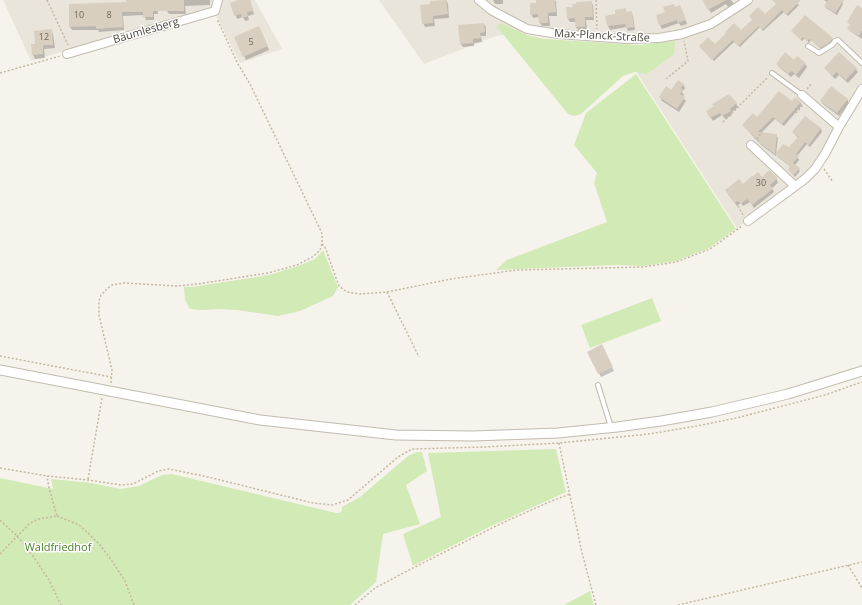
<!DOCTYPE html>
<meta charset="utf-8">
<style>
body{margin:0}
canvas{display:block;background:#f6f3ec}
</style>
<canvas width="862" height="605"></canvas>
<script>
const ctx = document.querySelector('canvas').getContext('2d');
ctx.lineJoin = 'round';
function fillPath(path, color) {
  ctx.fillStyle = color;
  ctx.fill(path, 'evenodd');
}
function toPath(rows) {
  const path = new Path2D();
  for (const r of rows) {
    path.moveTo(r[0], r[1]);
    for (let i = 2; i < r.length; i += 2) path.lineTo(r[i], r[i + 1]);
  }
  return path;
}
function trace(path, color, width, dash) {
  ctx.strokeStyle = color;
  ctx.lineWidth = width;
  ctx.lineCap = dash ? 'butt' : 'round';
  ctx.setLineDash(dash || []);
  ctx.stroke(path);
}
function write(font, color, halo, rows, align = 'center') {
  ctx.font = font + ' "Open Sans",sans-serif';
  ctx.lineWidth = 3;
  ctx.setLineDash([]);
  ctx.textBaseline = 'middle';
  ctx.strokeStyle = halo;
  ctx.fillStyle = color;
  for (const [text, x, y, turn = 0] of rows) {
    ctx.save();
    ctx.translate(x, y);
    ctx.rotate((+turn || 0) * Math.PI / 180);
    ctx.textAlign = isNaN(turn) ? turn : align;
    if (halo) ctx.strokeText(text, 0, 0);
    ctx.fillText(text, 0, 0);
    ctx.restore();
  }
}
fillPath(toPath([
 [3,0,255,0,282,49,240,63,212,7,31,61],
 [379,0,862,0,862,88,825,155,795,186,737,228,637,73,662,54,659,40,526,32,496,36,424,64]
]), '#eae5da');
fillPath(toPath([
 [500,23,527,35,545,39,639,45,675,41,674,54,647,74,635,72,623,76,581,114,574,116,568,114,497,27],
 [636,74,736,229,709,248,676,261,643,266,615,265,496,270,507,260,607,222,594,183,597,173,574,145,586,113],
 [323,250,338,287,333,296,300,311,278,316,237,310,220,309,202,310,190,309,185,300,184,287,192,287,269,275,298,266,315,259],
 [652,298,661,321,590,348,581,325],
 [556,449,566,492,487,528,413,566,403,534,441,517,428,453],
 [417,452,422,452,427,471,406,485,420,524,383,534,376,582,350,605,0,605,0,478,53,489,51,479,91,483,121,489,139,486,162,475,172,474,336,513,339,513,342,511,342,507,360,497,408,456],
 [590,591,594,605,564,605]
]), '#d2eab5');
fillPath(toPath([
 [127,0,156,0,158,14,154,14,154,20,146,20,144,15,123,16,124,30,99,32,98,30,72,30,70,27,127,3],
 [167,0,210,0,210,5,185,6,186,14,169,14,167,11],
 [242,0,250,0,254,14,248,16,249,20,245,21,243,17,237,19,231,3],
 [446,0,448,4,449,18,434,19,435,26,425,27,423,23,431,5],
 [493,0,503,0,503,4,495,4],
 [540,0,556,1,557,16,549,16,550,26,542,26,540,23,539,17,533,18,531,14,537,4],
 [706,0,731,0,734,4,728,7,726,4,711,13,704,1],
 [775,0,794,0,799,5,788,16,784,12,763,31,760,27,740,47,734,42,714,61,701,48,715,46,741,32,765,15,777,4],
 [824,0,842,0,843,4,837,15,826,8,825,6,827,2],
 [591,2,593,5,594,20,586,20,587,30,578,30,576,27,576,22,570,22,568,19,574,8],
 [676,8,682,10,687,24,681,26,679,23,662,29,660,25],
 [625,9,627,13,631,12,633,16,635,30,628,31,626,27,610,30,608,26,606,17,616,15],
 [862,10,862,39,850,31,851,25,848,22],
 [484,24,486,27,486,36,481,36,482,42,474,43,474,46,463,47,461,44,459,26],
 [51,30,53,34,55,48,44,49,45,58,35,59,33,55,32,45,36,45],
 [261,31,269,50,246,60,236,37],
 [792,31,832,39,834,41,830,45,822,50,811,40,809,43,805,38,802,41],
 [794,61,805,64,807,67,799,78,794,74,791,77,779,67,777,64],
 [825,68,856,69,858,72,848,83,839,75,835,79],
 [683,84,685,88,682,92,684,95,682,97,686,101,679,112,662,101,660,97],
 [847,99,849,103,839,116,823,104,821,101],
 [800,102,802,105,784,126,775,119,761,133,776,135,778,138,776,154,789,149,798,138,793,132,805,117,821,129,822,132,810,147,807,144,797,156,799,160,795,165,800,171,795,177,789,170,791,167,778,157,776,154,776,156,761,145,743,125,792,103],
 [736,103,738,107,731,113,732,115,725,119,722,115,713,121,707,111],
 [776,177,778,183,772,188,774,192,754,208,750,202,743,206,741,203,737,206,728,194,742,185,762,178],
 [603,349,614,371,601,377,588,352]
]), '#0003');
fillPath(toPath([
 [126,0,184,0,184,11,153,11,153,17,143,17,143,12,122,12,123,27,96,29,96,26,69,27,69,4,126,2],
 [238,0,250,0,253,11,247,12,248,16,242,18,241,14,234,16,230,3],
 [446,0,448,14,433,16,433,23,422,24,420,5,430,4,430,1],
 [536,0,555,0,556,12,548,13,548,23,539,23,538,14,530,15,530,3,536,3],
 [702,0,726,0,708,10],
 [772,0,801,0,786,15,782,10,762,30,759,26,738,46,733,40,712,60,699,46,708,37,715,44,726,33,725,32,734,23,741,30,752,20,749,16,758,7,765,14,776,4],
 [828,0,844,0,835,13,824,6],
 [592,1,593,17,585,17,585,27,575,27,575,18,567,19,566,7,573,7,572,4,576,4,576,2],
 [674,4,675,7,680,5,686,20,678,23,677,20,659,26,656,15,665,12,663,7],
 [857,5,862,8,862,30,859,36,847,29,850,24,847,22],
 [626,8,626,12,632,11,634,27,626,28,625,24,607,26,605,16,615,14,615,10],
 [805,15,833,38,829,43,820,48,810,39,807,41,803,37,801,40,791,31],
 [484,23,485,32,480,33,481,38,473,39,473,43,460,44,458,25],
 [259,26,268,46,243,57,234,37],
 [52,29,53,45,43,45,43,54,32,55,31,44,35,44,34,31],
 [785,52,794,60,797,56,806,63,796,75,792,71,788,74,776,64],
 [839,52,857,68,846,80,836,72,833,76,824,68],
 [678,80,684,84,681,88,683,90,680,94,685,97,677,109,659,97,666,86,671,90],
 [831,86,848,99,837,113,820,101],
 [779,91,792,101,795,97,801,102,782,124,773,117,758,132,777,134,775,154,758,142,759,141,742,125,753,113,757,117],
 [729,94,737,103,730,109,731,111,722,116,720,113,710,118,706,111,714,106,712,104],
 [805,116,821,128,809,145,805,142,796,154,799,156,793,163,800,168,794,175,788,170,790,166,775,154,783,144,789,147,798,137,792,132],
 [769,170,777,177,777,179,770,185,773,189,752,205,747,199,741,204,738,201,735,203,725,190,739,179,743,184,752,176,753,176,758,172,762,177],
 [602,344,613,367,598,374,587,352]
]), '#d8cfc1');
const service = toPath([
 [808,46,819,53,832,45,835,41,838,40,862,63],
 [772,73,802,95],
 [598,385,611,427]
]);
const minor = toPath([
 [479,0,491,10,527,29,558,34,627,39,659,38,682,34,711,24,748,0],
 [67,54,215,11,218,0],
 [802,95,839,127],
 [751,145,795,186],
 [748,221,805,179,815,169,825,154,839,127,862,89]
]);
const tertiary = toPath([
 [0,370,260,420,396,435,473,436,558,433,617,427,661,421,712,412,788,394,862,371]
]);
trace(service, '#c2bbae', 6);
trace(minor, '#c2bbae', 10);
trace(tertiary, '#c2bbae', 11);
trace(toPath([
 [47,0,68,45],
 [596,0,597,29],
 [0,73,60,56],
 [666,79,688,61,684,41],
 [807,89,812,83],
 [796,113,802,106],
 [723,122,768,77],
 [757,139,762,132],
 [824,169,833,182],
 [738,206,743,215],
 [322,244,325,247,339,286,347,292,360,294,387,292,451,279,517,270,643,267,676,262,710,249,742,226],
 [387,292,419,357],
 [0,356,111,377],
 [111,383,112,370,99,315,99,301,101,295,108,288,112,285,124,283,177,286,198,284,268,273,297,265,314,256,320,250,322,244,322,234,320,229,250,84,238,64,217,19],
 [559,443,582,553,596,605],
 [0,468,47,476,88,480,121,485,133,484,158,471,169,469,208,477,313,503,332,505,348,500,398,457,412,449,485,447,559,443,649,434,697,426,736,418,825,395,862,382],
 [88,479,102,398],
 [57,516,79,525,88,533,100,545,112,561,125,581,134,605],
 [0,520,17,536,29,550,49,580,61,605],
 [0,554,29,524,38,519,57,516,49,488,47,476],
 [848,565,862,588],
 [355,605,375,588,407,571,500,524,549,502,570,494],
 [678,605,862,562]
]), '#c4b79f', 1.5, [2, 2]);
trace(service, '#fff', 4);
trace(minor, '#fff', 8);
trace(tertiary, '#fff', 9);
write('9px', '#6e675b', null, [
 ["10",79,15],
 ["8",109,15],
 ["12",44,37],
 ["5",251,42],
 ["30",761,183]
]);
write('11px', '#4b4439', '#fff', [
 ["Bäumlesberg",146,31,-16],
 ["Max-Planck-Straße",602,36,3]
]);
write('11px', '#4a7f2a', '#fff', [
 ["Waldfriedhof",58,548]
]);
</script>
